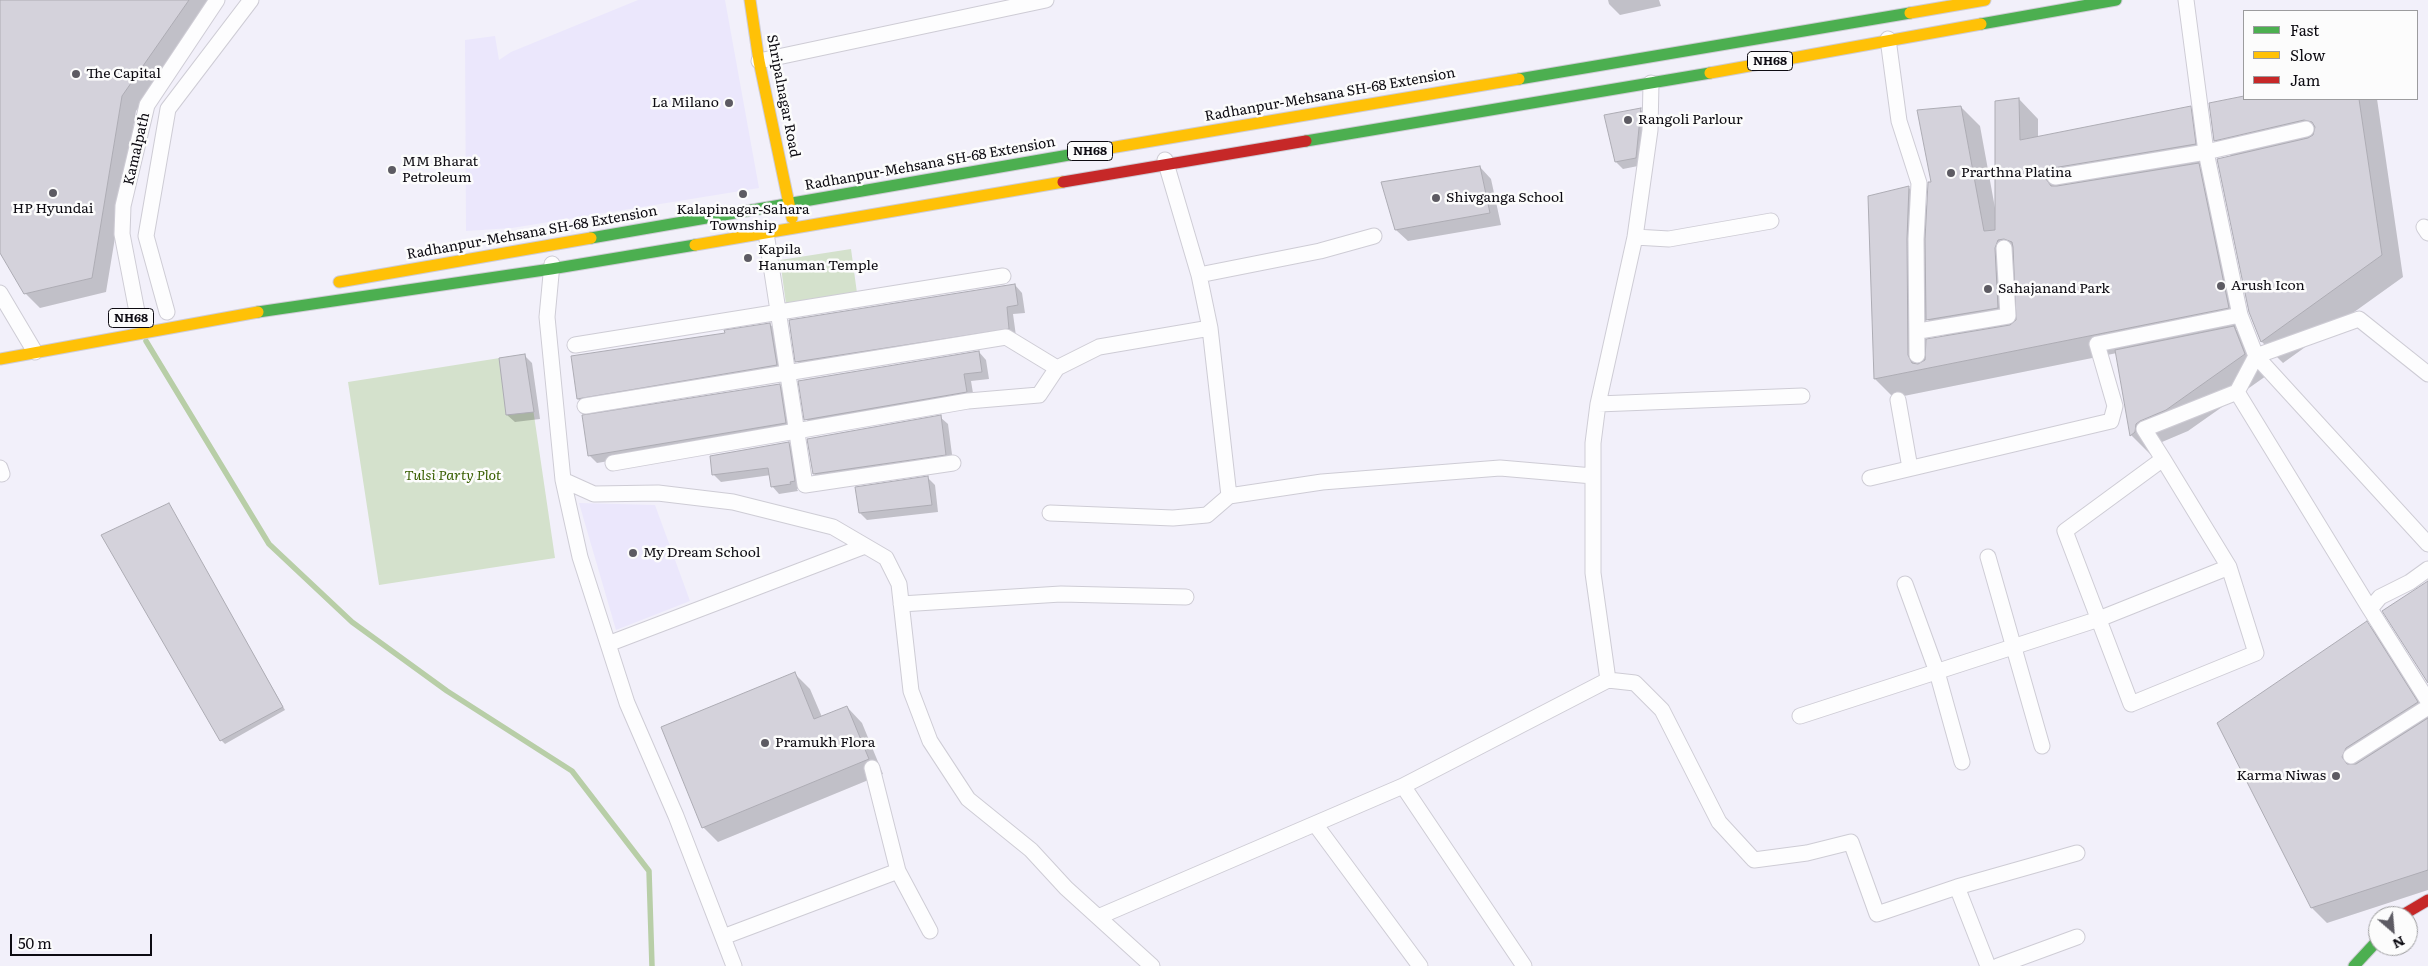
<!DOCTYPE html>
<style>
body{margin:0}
#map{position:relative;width:2428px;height:966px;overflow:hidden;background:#f2f0fa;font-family:Literata,serif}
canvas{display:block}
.legend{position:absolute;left:2243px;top:10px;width:175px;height:90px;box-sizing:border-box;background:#fcfcfc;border:1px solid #9c9c9e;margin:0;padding:6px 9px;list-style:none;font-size:15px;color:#0d0b12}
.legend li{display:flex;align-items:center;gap:10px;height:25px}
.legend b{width:25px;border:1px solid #9c9c9e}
.north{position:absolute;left:2368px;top:906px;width:50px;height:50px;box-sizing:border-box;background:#fcfcfc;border:1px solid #9c9c9e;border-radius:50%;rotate:153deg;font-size:14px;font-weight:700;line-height:20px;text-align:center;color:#0d0b12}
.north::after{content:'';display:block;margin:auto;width:18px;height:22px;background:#5d5b63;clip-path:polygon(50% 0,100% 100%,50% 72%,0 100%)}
.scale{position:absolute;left:10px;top:934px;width:142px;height:22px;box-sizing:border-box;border:2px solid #0d0b12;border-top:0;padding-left:6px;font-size:15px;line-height:18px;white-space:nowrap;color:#0d0b12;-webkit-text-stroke:4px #fcfcfc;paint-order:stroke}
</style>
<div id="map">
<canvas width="2428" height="966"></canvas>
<ul class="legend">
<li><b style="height:6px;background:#4caf50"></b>Fast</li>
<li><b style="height:6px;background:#ffc107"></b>Slow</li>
<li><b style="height:6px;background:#c62828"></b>Jam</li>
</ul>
<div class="north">N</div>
<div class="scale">50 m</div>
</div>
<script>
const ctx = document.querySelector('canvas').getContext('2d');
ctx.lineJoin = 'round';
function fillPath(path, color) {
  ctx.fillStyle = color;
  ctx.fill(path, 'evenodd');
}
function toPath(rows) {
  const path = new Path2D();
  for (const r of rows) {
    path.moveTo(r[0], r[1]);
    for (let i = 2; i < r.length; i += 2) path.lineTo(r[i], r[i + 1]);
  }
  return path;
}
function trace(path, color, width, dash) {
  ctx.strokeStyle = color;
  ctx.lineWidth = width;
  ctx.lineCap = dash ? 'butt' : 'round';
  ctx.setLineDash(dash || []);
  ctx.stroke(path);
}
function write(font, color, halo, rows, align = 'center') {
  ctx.font = font + ' Literata,serif';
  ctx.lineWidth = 5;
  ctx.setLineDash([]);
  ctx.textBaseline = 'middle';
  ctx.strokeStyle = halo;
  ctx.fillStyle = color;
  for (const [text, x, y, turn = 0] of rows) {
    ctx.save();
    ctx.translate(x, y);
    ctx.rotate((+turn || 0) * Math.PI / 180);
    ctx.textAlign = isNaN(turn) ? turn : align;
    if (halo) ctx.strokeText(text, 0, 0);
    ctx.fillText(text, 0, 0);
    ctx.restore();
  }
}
fillPath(toPath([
 [638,0,725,0,759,188,512,228,466,231,465,40,495,36,499,60,511,52],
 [579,503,655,505,690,601,616,630]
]), '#ebe7fc');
fillPath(toPath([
 [851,249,857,293,786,304,780,260],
 [525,354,555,558,379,585,348,382]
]), '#d4e1cc');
fillPath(toPath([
 [0,0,215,0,136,111,106,292,40,308,25,293,0,251],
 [1608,0,1659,0,1661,6,1620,15,1609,4],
 [2244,97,2377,99,2403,277,2283,363,2262,342,2250,312,2232,157,2215,140,2210,104],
 [2019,99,2038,119,2038,137,2190,108,2209,127,2214,163,2200,166,2217,183,2247,327,2236,329,2256,349,2266,376,2188,431,2162,442,2157,446,2157,454,2153,457,2131,435,2117,353,1894,398,1875,379,1869,197,1909,188,1928,207,1933,183,1961,107,1980,126,1995,208],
 [1926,318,1945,337,1926,341],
 [1641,110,1648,117,1643,165,1623,169,1616,162],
 [1480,167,1491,179,1501,225,1408,241,1396,230],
 [1015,285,1022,293,1025,313,1013,314,1016,336,804,369,797,361],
 [770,324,777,332,784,372,585,406,578,399],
 [979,352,986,360,989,379,971,381,974,399,813,427,806,419],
 [525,356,532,363,540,419,515,422,507,415],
 [779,385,787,392,793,430,597,463,589,455],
 [940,417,948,424,953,462,821,481,814,474],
 [788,443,796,451,802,488,797,489,798,491,779,494,772,486,771,475,721,482,713,474],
 [928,478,935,485,938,512,867,520,860,513],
 [169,505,285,710,225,744,221,740],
 [2367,623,2382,638,2428,712,2428,890,2327,923,2312,908],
 [795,674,810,689,822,717,847,707,862,723,883,774,718,842,703,827]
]), '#0003');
trace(toPath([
 [146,341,269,544,352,622,447,691,572,771,649,871,652,966]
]), '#b8cea7', 5.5);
const building = toPath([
 [0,0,189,0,122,96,92,278,24,294,0,253,0,0],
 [2244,96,2244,99,2359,99,2382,255,2261,342,2249,312,2217,159,2308,138,2313,135,2315,127,2312,122,2304,120,2214,141,2209,103,2244,96],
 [2019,98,2020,140,2191,106,2196,144,2053,168,2046,173,2046,179,2051,186,2057,186,2199,163,2229,308,1874,379,1868,196,1909,186,1907,239,1908,355,1912,363,1918,364,1925,360,1926,339,2010,325,2016,320,2013,247,2012,242,2004,239,1998,240,1995,248,1998,308,1926,320,1925,239,1928,182,1931,182,1917,110,1961,106,1984,231,1995,230,1995,101,2019,98],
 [1641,108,1636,158,1615,162,1604,115,1641,108],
 [1480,166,1490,213,1395,230,1381,182,1480,166],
 [1015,284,1018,305,1007,307,1009,329,795,362,789,320,1015,284],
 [770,323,777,365,577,399,571,356,725,333,724,330,770,323],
 [2234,326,2245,354,2166,410,2140,421,2136,424,2135,432,2130,436,2115,350,2234,326],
 [979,351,982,372,964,374,967,392,804,420,798,381,979,351],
 [525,354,534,412,506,415,499,358,525,354],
 [780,384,786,423,588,456,582,415,780,384],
 [941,415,946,455,813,474,807,439,941,415],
 [789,442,795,481,790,482,791,484,771,487,768,468,712,475,710,456,789,442],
 [928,476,932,505,859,513,855,487,928,476],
 [169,503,283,707,220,741,101,535,169,503],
 [2428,581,2428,683,2382,611,2428,581],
 [2367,621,2418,702,2346,748,2342,757,2347,764,2356,764,2428,718,2428,870,2311,908,2217,723,2367,621],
 [795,672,814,719,847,706,869,759,702,828,661,727,795,672]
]);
fillPath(building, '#d4d2db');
trace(building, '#adacb4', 1);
const street = toPath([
 [2186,0,2206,152,2240,315,2256,356,2359,319,2428,374],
 [1888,39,1899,121,1919,183,1916,239,1917,355],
 [759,61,1046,0],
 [1651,83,1650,130,1635,237,1598,404,1593,443,1593,573,1608,680,1635,683,1662,710,1719,822,1754,860,1807,853,1851,842,1877,914,1957,887,1988,966],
 [1165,160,1199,275,1210,328,1229,496],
 [2055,177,2206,152,2306,129],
 [2424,227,2428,233],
 [766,233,805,485,953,463],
 [1635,237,1669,239,1771,221],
 [552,264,547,317,563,480,580,557,627,703,676,816,734,966],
 [1199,275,1320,251,1374,236],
 [0,293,35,352],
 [167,312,146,236,168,109,251,0],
 [138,317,122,234,123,206,147,105,217,0],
 [1919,331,2008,316,2004,248],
 [575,345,1003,276],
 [1898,400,1910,468],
 [1598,404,1802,396],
 [585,406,1006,337,1057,368],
 [2163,459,2065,531,2131,704,2256,653,2229,567,2163,459,2144,429,2237,392],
 [613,463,968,401,1039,395,1057,368,1099,347,1210,328],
 [0,468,2,474],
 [1870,478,2111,421,2115,406,2097,344,2240,315],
 [563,480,594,494,658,493,733,502,833,527,886,558,899,584,911,691,930,741,968,799,1031,850,1066,888,1152,966],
 [1050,513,1173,518,1207,515,1229,496,1322,482,1500,468,1593,476],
 [1988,557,2042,746],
 [2428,569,2410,582,2380,597,2370,609,2428,701],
 [1905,584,1937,672,1962,762],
 [901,604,1061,594,1186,597],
 [2370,609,2237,392,2256,356,2428,544],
 [608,644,865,546],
 [1800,716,2099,619,2229,567],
 [2351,756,2428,707],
 [872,768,898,871,930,931],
 [1403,786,1524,966],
 [1315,824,1420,966],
 [1957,887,2077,853],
 [1098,917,1403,786,1608,680],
 [723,937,898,871],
 [1998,966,2077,937]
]);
const fast = toPath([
 [1981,24,2116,0],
 [1519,79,1910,13],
 [1306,141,1710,73],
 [591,238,1092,151],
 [258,312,551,269,695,245],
 [2354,966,2378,940]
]);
const slow = toPath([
 [750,0,759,61,792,218],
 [1910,13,1985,0],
 [1710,73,1981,24],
 [1092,151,1519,79],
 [695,245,1063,182],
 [339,282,591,238],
 [0,359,258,312]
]);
const jam = toPath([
 [1063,182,1306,141],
 [2401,916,2428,900]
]);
trace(street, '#ceccd5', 17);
trace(fast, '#ceccd5', 13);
trace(slow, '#ceccd5', 13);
trace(jam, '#ceccd5', 13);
trace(street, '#fdfdfe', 15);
trace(fast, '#4caf50', 11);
trace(slow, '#ffc107', 11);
trace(jam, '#c62828', 11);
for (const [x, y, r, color] of [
 [76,74,5,"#5d5b63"],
 [729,103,5,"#5d5b63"],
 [1628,120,5,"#5d5b63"],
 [392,170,5,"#5d5b63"],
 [1951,173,5,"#5d5b63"],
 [53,193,5,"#5d5b63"],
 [743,194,5,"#5d5b63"],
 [1436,198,5,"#5d5b63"],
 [748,258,5,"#5d5b63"],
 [2221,286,5,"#5d5b63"],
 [1988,289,5,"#5d5b63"],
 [633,553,5,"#5d5b63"],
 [765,743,5,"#5d5b63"],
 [2336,776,5,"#5d5b63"]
]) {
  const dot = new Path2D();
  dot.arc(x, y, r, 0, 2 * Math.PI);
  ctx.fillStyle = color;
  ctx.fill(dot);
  trace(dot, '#fcfcfc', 2);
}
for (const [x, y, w] of [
 [1770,61,45],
 [1090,151,45],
 [131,318,45]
]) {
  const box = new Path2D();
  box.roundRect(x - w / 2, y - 9.5, w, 19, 4);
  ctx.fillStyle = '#fcfcfc';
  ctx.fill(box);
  trace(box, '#0d0b12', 1);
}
write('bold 12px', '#0d0b12', null, [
 ["NH68",1770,61],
 ["NH68",1090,151],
 ["NH68",131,318]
]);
write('14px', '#0d0b12', '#fcfcfc', [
 ["The Capital",86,74],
 ["La Milano",719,103,"right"],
 ["Rangoli Parlour",1638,120],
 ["MM Bharat",402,162],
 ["Petroleum",402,178],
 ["Prarthna Platina",1961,173],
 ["Shivganga School",1446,198],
 ["HP Hyundai",53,209,"center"],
 ["Kalapinagar-Sahara",743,210,"center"],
 ["Township",743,226,"center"],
 ["Kapila",758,250],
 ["Hanuman Temple",758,266],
 ["Arush Icon",2231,286],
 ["Sahajanand Park",1998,289],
 ["My Dream School",643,553],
 ["Pramukh Flora",775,743],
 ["Karma Niwas",2326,776,"right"]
], 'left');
write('14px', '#0d0b12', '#fcfcfc', [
 ["Radhanpur-Mehsana SH-68 Extension",1330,95,-10],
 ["Shripalnagar Road",783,96,79],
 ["Kamalpath",137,149,-77],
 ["Radhanpur-Mehsana SH-68 Extension",930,164,-10],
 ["Radhanpur-Mehsana SH-68 Extension",532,233,-10]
]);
write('italic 14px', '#3a6003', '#fcfcfc', [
 ["Tulsi Party Plot",453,476]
]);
</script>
